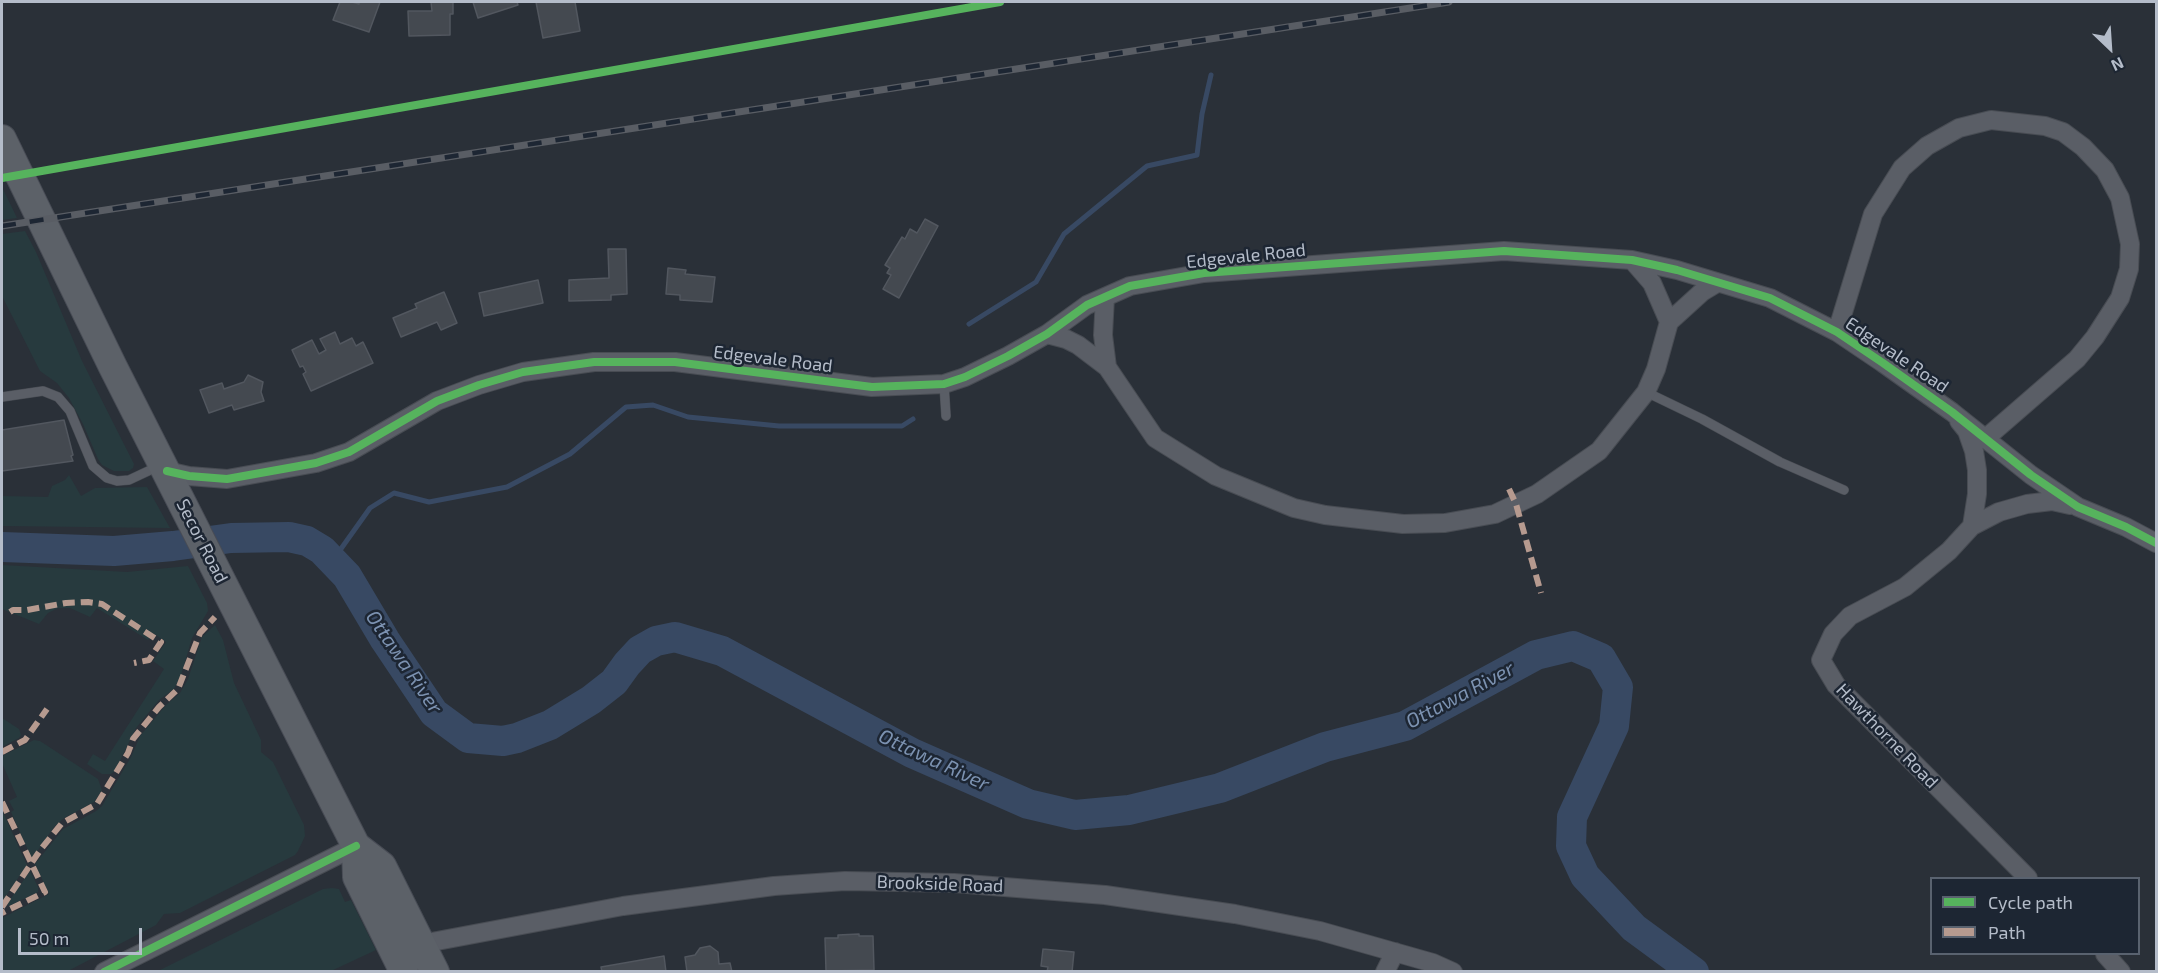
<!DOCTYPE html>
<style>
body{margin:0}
#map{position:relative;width:2158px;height:973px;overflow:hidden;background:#2a3038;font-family:"Exo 2",sans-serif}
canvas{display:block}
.frame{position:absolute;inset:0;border:3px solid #b4bcc9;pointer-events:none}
.legend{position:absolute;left:1930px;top:877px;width:210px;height:78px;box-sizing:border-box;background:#1d2633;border:2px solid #59626f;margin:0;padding:8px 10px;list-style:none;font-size:18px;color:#b4bcc9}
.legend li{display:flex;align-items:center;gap:12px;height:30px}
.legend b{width:30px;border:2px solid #59626f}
.north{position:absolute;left:2080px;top:18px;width:60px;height:60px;-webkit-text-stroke:4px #1d2633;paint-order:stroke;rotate:155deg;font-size:16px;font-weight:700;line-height:24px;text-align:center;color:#b4bcc9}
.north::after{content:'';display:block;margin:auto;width:21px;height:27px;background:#b4bcc9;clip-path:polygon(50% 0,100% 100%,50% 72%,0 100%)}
.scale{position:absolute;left:18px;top:928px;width:124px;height:27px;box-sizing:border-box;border:3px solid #b4bcc9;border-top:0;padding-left:8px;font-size:18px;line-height:21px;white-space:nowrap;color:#b4bcc9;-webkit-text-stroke:4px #1d2633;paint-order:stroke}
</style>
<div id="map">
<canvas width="2158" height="973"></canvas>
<div class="frame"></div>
<ul class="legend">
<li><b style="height:8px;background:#56b35d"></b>Cycle path</li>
<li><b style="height:8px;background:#b69a8f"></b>Path</li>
</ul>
<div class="north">N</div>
<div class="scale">50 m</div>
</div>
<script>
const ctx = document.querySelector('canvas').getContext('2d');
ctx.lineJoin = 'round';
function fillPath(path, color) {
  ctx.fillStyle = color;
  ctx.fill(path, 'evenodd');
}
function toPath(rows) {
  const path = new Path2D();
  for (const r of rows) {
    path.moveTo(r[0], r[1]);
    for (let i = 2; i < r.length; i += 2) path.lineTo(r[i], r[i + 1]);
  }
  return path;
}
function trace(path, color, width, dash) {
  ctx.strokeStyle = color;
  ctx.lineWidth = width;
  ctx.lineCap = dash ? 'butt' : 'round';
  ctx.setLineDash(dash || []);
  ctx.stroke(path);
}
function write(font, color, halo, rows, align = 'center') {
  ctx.font = font + ' "Exo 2",sans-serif';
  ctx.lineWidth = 5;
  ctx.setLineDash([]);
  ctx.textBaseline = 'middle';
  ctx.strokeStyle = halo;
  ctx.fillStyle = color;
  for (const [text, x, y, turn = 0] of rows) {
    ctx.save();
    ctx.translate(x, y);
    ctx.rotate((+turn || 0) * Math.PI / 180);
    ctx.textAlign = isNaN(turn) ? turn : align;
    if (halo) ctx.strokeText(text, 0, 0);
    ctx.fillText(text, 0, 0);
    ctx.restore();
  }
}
fillPath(toPath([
 [2,187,17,218,2,220],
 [25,231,36,252,82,361,134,464,133,468,129,471,114,471,102,465,98,459,83,424,69,398,57,383,40,371,2,296,2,234],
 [69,475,81,496,95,488,147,487,170,528,2,526,2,496,48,497,52,486,65,480],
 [2,565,127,572,188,566,207,603,208,611,192,638,181,675,174,689,159,700,136,728,115,771,111,774,102,774,87,764,93,754,105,761,164,669,153,661,166,642,153,633,148,640,97,608,90,617,70,608,58,608,48,613,39,624,2,609],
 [215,625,223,640,234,683,261,740,261,752,273,762,304,825,305,836,298,851,295,855,180,913,164,914,156,925,68,971,2,971,2,918,49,894,35,864,63,829,96,811,102,806,131,757,140,736,166,705,180,693,188,679,202,637],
 [2,718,19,729,21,735,19,738,2,747],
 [34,740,40,741,98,779,102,790,94,802,64,818,54,827,32,859,11,812,14,810,9,801,17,797,2,763,2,756],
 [2,810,27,865,3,900,2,896],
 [30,871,38,887,38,892,9,906,7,904],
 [332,888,339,889,345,902,351,900,376,950,331,971,158,971,323,889]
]), '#273a3e');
trace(toPath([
 [969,324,1036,282,1064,234,1147,166,1197,155,1202,114,1211,75],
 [333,560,370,508,394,493,429,502,507,487,570,454,626,407,653,405,688,417,779,426,902,426,913,419]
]), '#384963', 5);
trace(toPath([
 [2,547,114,551,173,546,231,538,289,537,307,541,322,550,347,576,385,640,434,713,468,738,503,741,517,738,550,725,591,700,614,682,627,664,640,650,656,641,675,637,722,651,912,753,1028,804,1075,815,1129,810,1220,788,1325,747,1405,726,1536,655,1573,646,1601,658,1618,687,1614,726,1572,817,1571,846,1585,876,1634,928,1694,972]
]), '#384963', 30);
const building = toPath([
 [340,2,352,2,359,4,360,2,380,2,369,32,333,20,340,2],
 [431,2,453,2,453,14,450,14,450,35,409,36,408,11,432,11,431,2],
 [473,2,517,2,518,5,478,18,473,2],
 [536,2,575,2,580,31,543,38,536,2],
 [925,219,938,226,899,298,883,289,891,275,887,273,890,268,885,265,902,237,905,239,910,229,917,233,925,219],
 [608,249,626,249,627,294,611,295,611,300,569,301,569,280,609,278,608,249],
 [668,268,686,270,685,274,715,277,712,302,680,300,680,295,666,294,668,268],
 [538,280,543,303,484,316,479,293,538,280],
 [444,292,457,323,441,330,437,322,401,337,393,318,417,308,415,304,444,292],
 [335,332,340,344,352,338,356,346,363,342,373,363,311,391,303,374,306,372,303,366,300,367,292,350,312,340,319,354,326,350,320,339,335,332],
 [248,375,263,382,261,392,264,401,234,410,232,405,209,413,200,390,222,383,224,389,244,382,248,375],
 [64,420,73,455,71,456,73,461,2,471,2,430,64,420],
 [859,934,859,936,873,936,874,970,826,971,825,938,838,938,838,935,859,934],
 [710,946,718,952,719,964,730,963,732,972,687,972,685,957,695,955,700,948,710,946],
 [1043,949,1074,952,1072,972,1047,972,1048,967,1041,966,1043,949],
 [664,956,666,972,602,972,601,967,664,956]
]);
fillPath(building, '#444950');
trace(building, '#52575f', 1.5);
const lane = toPath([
 [944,384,946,416],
 [1646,392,1702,419,1780,462,1844,490],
 [2,397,43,391,58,397,70,411,93,466,107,478,117,481,129,480,161,465]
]);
const street = toPath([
 [1632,260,1652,283,1669,322],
 [1105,297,1103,335,1107,367],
 [1837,332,1873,214,1902,168,1927,146,1959,128,1991,120,2045,126,2063,132,2083,147,2105,170,2120,198,2130,244,2129,269,2120,298,2095,337,2077,359,1986,438],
 [1047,334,1066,339,1078,345,1107,367,1155,438,1216,476,1294,508,1325,515,1403,524,1445,523,1495,514,1537,494,1599,451,1646,392,1656,369,1669,322,1702,292,1717,283],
 [1959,421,1967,431,1974,451,1977,470,1977,494,1972,526],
 [167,471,189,476,227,479,316,463,349,452,437,401,479,385,523,372,594,362,675,362,872,387,944,384,965,377,1008,356,1047,334,1087,305,1130,286,1204,273,1504,251,1632,260,1677,270,1770,298,1837,332,1883,363,1952,412,2031,475,2078,507,2126,527,2156,543],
 [2028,878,1836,685,1821,660,1833,634,1850,616,1905,587,1949,551,1972,526,1999,512,2027,504,2052,501,2070,505],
 [421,944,623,906,774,886,845,881,954,883,1105,895,1235,914,1320,931,1433,963,1453,972],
 [2105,954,2121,972],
 [104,972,356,846],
 [1385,972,1395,952]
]);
const primary = toPath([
 [2,139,113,367,356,846,357,877,404,972],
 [356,846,382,866,435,972]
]);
trace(lane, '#484c53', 10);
trace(street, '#484c53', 20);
trace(primary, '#484c55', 30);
trace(lane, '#5a5e66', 9);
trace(street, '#5a5e66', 18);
trace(primary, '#5c6168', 28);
const rail = toPath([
 [2,226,1449,2]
]);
trace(rail, '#595d64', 7);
trace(rail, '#1d2633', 4.5, [14]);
trace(toPath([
 [1509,489,1516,504,1541,593],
 [10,612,13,610,27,610,66,603,88,602,102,604,161,642,149,660,134,663],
 [2,752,25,740,47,709],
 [2,802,45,892,2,913],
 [2,907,41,849,62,823,97,804,128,753,133,739,159,707,178,689,200,633,215,617]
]), '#b69a8f', 6, [12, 6]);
trace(toPath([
 [2,178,1000,2],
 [167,471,189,476,227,479,316,463,349,452,437,401,479,385,523,372,594,362,675,362,872,387,944,384,965,377,1008,356,1047,334,1087,305,1130,286,1204,273,1504,251,1632,260,1677,270,1770,298,1837,332,1883,363,1952,412,2031,475,2078,507,2126,527,2156,543],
 [104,972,356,846]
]), '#56b35d', 8);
write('18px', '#b4bcc9', '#1d2633', [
 ["Edgevale Road",1246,256,-6],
 ["Edgevale Road",1897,355,34],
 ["Edgevale Road",773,359,7],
 ["Secor Road",202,541,63],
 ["Hawthorne Road",1887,736,46],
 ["Brookside Road",940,884,2]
]);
write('italic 20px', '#7c92b1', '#1d2633', [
 ["Ottawa River",404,662,56],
 ["Ottawa River",1460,695,-28],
 ["Ottawa River",934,760,25]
]);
</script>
